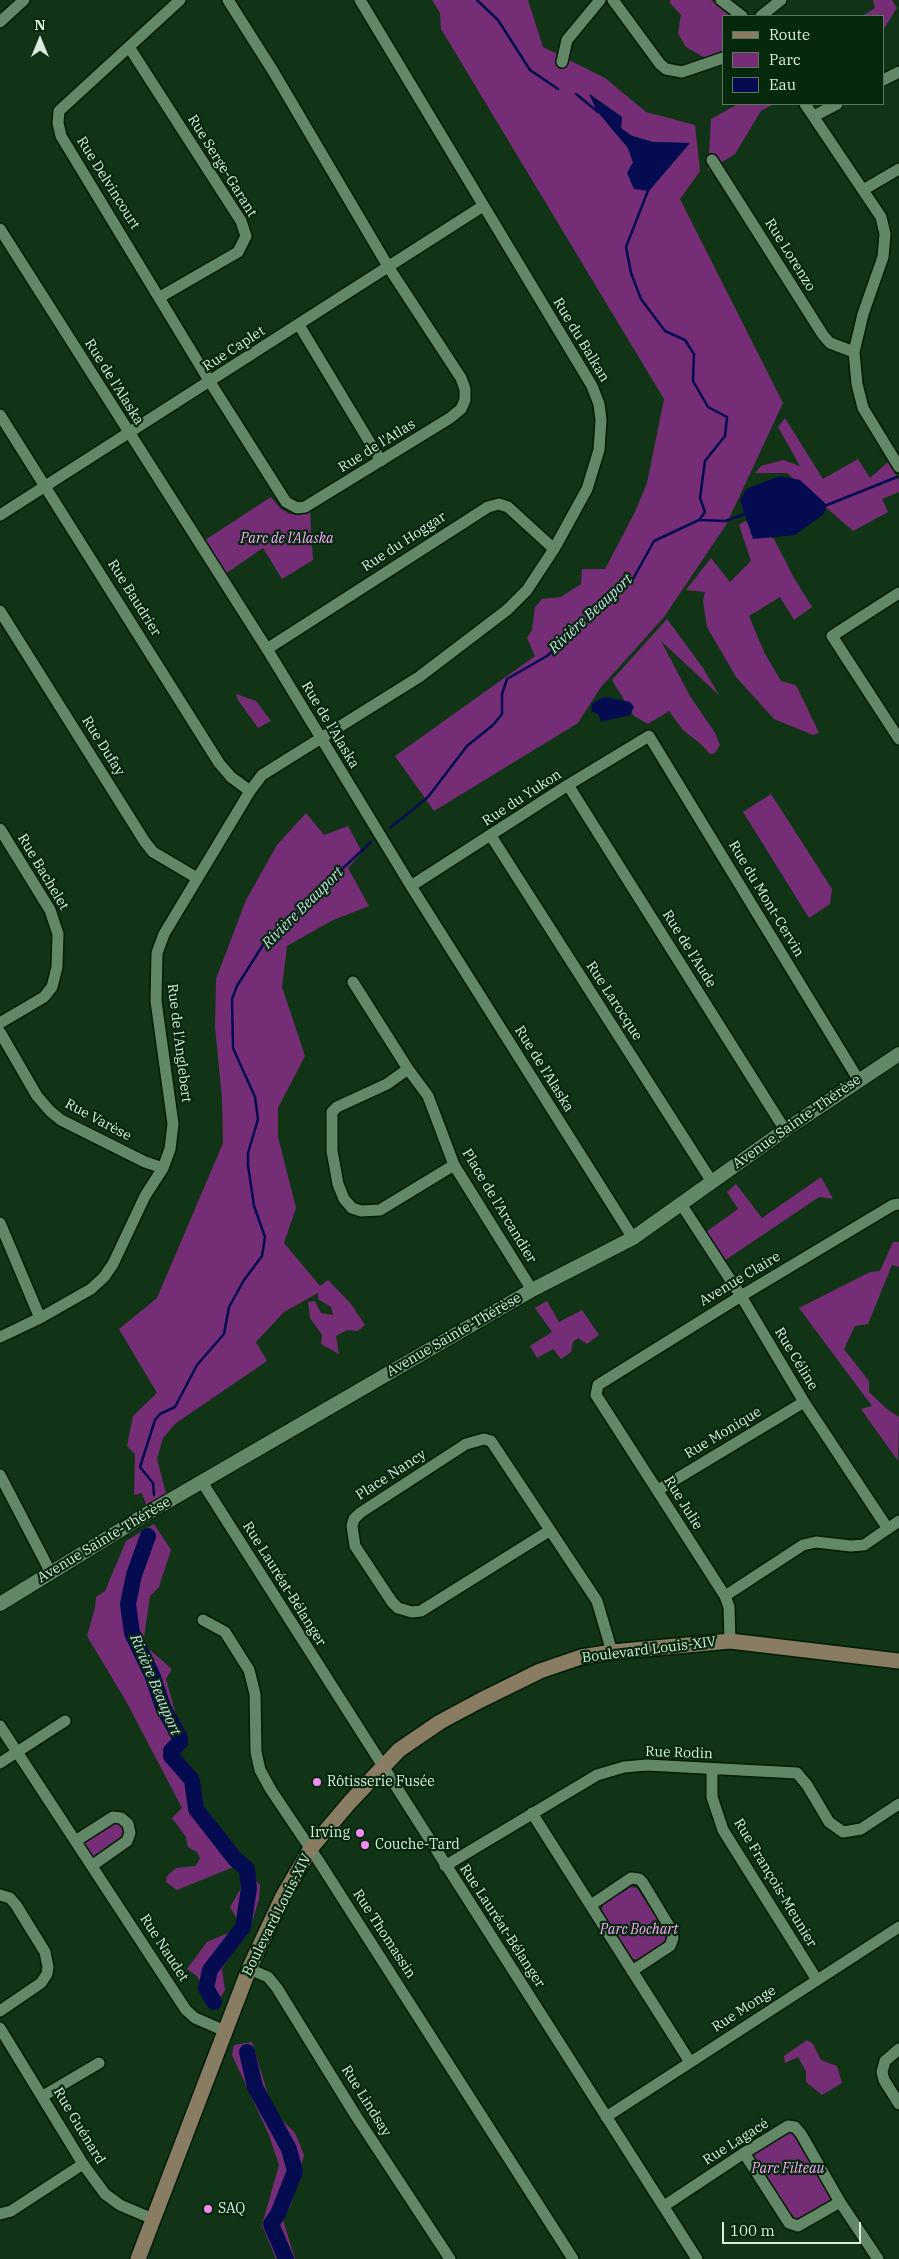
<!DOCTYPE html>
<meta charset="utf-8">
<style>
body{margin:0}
#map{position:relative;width:899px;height:2259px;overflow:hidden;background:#113417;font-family:"IBM Plex Serif",serif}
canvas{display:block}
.legend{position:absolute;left:722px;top:15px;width:162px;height:90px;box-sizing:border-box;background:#06290e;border:1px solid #5a7760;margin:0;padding:6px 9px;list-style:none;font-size:15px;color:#d9edda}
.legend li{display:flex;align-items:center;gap:10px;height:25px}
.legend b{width:25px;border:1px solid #5a7760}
.north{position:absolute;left:15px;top:15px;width:50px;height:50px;-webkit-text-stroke:4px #06290e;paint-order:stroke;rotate:0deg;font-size:14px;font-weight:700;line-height:20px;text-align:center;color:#d9edda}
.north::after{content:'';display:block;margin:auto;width:18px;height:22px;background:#d9edda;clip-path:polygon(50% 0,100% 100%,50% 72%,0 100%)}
.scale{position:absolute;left:722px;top:2222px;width:139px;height:22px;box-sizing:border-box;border:2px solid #d9edda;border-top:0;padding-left:6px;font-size:15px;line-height:18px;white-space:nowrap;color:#d9edda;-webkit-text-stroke:4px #06290e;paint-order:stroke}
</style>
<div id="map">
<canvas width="899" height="2259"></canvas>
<ul class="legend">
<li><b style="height:6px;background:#887c62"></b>Route</li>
<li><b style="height:14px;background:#752e76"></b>Parc</li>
<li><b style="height:14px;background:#050b51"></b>Eau</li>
</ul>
<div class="north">N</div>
<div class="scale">100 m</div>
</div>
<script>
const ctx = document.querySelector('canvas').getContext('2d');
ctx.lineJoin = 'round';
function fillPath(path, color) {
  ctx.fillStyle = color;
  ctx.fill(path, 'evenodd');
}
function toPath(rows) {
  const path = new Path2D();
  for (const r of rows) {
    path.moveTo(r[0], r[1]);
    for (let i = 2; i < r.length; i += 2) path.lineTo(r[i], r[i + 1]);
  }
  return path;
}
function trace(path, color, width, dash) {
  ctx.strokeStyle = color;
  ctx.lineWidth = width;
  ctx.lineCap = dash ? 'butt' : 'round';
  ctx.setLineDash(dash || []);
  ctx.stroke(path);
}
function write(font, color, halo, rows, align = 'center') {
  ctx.font = font + ' "IBM Plex Serif",serif';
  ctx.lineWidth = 4.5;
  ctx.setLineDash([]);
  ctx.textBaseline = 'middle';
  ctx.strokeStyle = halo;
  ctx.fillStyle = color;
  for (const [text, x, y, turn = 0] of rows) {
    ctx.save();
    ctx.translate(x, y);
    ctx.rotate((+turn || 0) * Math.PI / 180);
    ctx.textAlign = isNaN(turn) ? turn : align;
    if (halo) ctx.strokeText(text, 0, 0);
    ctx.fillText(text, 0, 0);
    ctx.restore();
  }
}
fillPath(toPath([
 [432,0,528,0,543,47,605,78,646,112,695,125,700,171,680,199,783,403,726,525,664,617,601,687,578,723,434,811,395,756,535,656,527,638,532,630,535,607,542,599,561,597,581,584,582,569,605,569,635,512,647,483,664,399,441,29,440,13],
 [590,94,622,117,621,128,632,136,653,142,689,143,633,162,628,148,597,111],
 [670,0,711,0,730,16,723,16,723,50,705,58,686,47,678,33,681,15,670,3],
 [873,0,892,0,897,8,883,30,883,16,862,16,875,8],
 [738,104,774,104,761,111,735,154,708,171,711,119],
 [785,418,823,479,858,459,870,478,888,462,899,480,899,492,882,499,888,512,853,531,787,473,755,473,761,466,783,460,800,466,778,427],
 [271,497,280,508,290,514,310,512,313,560,282,579,263,548,225,574,205,540],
 [745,521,774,539,794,578,812,607,794,620,780,597,749,616,764,652,781,681,796,685,819,733,813,735,774,719,736,677,707,627,703,601,705,592,686,590,711,558,730,582,751,561,739,525],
 [667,619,703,668,719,695,661,641,690,696,715,733,720,745,715,753,710,754,702,745,683,730,669,711,648,724,634,716,612,680],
 [236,694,256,701,271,721,258,728,238,700],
 [771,794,832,889,830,904,809,918,743,812],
 [306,813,324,835,348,826,362,852,348,868,369,906,331,921,287,946,282,987,305,1056,278,1108,278,1137,296,1208,284,1243,320,1286,328,1280,351,1304,365,1325,358,1331,347,1330,336,1336,339,1354,321,1344,322,1335,310,1318,308,1302,315,1301,321,1313,333,1315,331,1307,318,1299,318,1293,284,1312,256,1342,267,1361,176,1423,163,1438,157,1459,167,1497,147,1507,142,1493,134,1495,135,1454,127,1446,133,1416,157,1393,119,1329,157,1298,223,1143,222,1098,215,1027,216,979,246,900,277,845],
 [821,1177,833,1199,819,1197,724,1261,706,1232,738,1209,727,1192,736,1184,762,1218],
 [893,1242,899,1242,899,1267,892,1265,868,1324,855,1326,844,1349,869,1381,869,1392,887,1409,899,1417,898,1461,861,1409,872,1406,799,1308,870,1272,880,1271],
 [547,1301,559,1322,582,1310,599,1335,587,1344,578,1338,573,1342,571,1352,561,1359,553,1349,537,1358,530,1346,552,1332,535,1308],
 [154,1524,171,1550,159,1587,150,1596,143,1644,172,1669,166,1679,182,1736,178,1760,197,1779,205,1812,235,1859,236,1866,177,1890,166,1882,167,1876,176,1868,196,1866,200,1858,197,1852,188,1847,186,1837,172,1818,182,1808,127,1703,87,1636,95,1608,96,1597,105,1591,126,1541],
 [113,1817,130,1833,93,1865,77,1840],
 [249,1874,260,1885,259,1899,249,1932,238,1921,230,1907],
 [631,1887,637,1888,668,1936,665,1942,639,1960,632,1959,601,1910,604,1903],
 [228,1933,239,1941,222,1969,225,1990,214,2008,205,2000,198,1977,187,1969,207,1942],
 [807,2040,813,2044,821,2060,837,2066,842,2083,822,2095,806,2082,806,2071,798,2057,785,2063,784,2056],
 [252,2042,273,2111,295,2133,304,2155,291,2205,283,2220,295,2259,276,2259,262,2225,279,2165,269,2135,232,2055,234,2045],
 [795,2127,840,2202,798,2226,744,2153]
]), '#752e76');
fillPath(toPath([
 [589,94,622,117,621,128,632,136,653,142,690,143,649,191,634,189,627,173,633,162,628,148,597,111],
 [780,476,800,480,812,491,827,505,824,514,795,535,753,539,740,500,746,489],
 [606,697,630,702,634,707,630,715,601,722,599,715,591,711,592,704,599,699]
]), '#050b51');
trace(toPath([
 [477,0,498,20,530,70,558,89],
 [576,94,598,112],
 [827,505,897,477],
 [700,520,725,521,745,514],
 [390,828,428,797,467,746,493,725,502,714,502,694,507,679,547,656,633,579,654,541,699,520,705,512,700,498,705,461,725,436,727,417,708,407,693,381,694,354,685,340,665,331,641,299,631,273,626,247,649,188],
 [154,1495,153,1483,140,1467,155,1420,160,1414,175,1407,197,1365,224,1334,229,1307,244,1280,262,1256,265,1237,254,1206,248,1165,248,1153,258,1119,255,1097,233,1048,232,999,237,986,266,940,371,842]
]), '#050b51', 2.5);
trace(toPath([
 [148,1536,134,1575,128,1604,132,1633,153,1677,163,1707,180,1738,180,1742,171,1751,171,1756,192,1780,196,1809,235,1859,247,1869,249,1888,243,1927,210,1970,206,1988,214,2002],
 [247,2052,255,2087,289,2149,295,2171,278,2214,271,2224,286,2259]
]), '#050b51', 16);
const minor = toPath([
 [180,0,59,111,58,123,61,136,210,382,286,502,297,508,305,507,450,418,461,409,465,400,465,389,461,378,389,268,273,71,228,0],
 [613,0,660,64,666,69,682,72,723,58],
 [721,0,742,16],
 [761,16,781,0],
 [0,22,24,0],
 [129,47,241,221,246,236,238,252,160,297],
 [562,62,567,40,600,0],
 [883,80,899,72],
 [805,104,881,217,885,234,883,257,863,314,854,352,857,384,863,408,899,467],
 [814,116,837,104],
 [712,160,823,335,830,343,854,352],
 [863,190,899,169],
 [0,229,267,649,411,886,633,1238],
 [299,325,381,461],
 [0,415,219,763,231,777,250,791],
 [0,515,483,206],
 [899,593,832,636,899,739],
 [0,611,145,842,153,852,197,878],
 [267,649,488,507,499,504,508,507,554,549],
 [568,785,785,1130],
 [0,829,50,910,58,934,57,967,52,987,44,997,0,1023],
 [491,836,712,1182],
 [411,886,568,785,649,736,858,1079],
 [353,982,408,1069,428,1096,454,1165,532,1290],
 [0,1032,37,1096,50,1111,61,1120,145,1162,163,1168],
 [408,1069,387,1084,337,1107,332,1112,332,1151,338,1184,344,1199,352,1208,361,1211,380,1210,454,1165],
 [681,1204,741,1296,804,1402,888,1529],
 [0,1223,40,1318],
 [0,1337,40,1318,91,1289,104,1277,113,1264,145,1196,163,1168,170,1149,173,1124,156,1001,157,953,164,934,250,791,262,775,419,677,507,610,527,590,554,549,587,489,599,450,601,420,599,404,592,386,360,0],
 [0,1475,50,1571],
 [202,1482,697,2259],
 [658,1490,804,1402],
 [549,1531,421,1611,412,1612,398,1608,392,1602,355,1546,352,1526,354,1519,360,1513,466,1444,484,1439,491,1441,597,1601,612,1652],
 [725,1596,803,1545,816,1542,851,1546,864,1545,899,1521],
 [203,1620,225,1632,249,1670,255,1694,256,1752,260,1770,271,1790,318,1860,573,2259],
 [730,1641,729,1607,725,1596,596,1395,598,1385,741,1296,893,1205,899,1204],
 [0,1726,186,2010,195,2018,225,2031],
 [0,1763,65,1721],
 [712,1769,712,1797,723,1830,817,1980],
 [532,1813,690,2062],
 [77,1840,113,1817,121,1818,128,1824,130,1833,127,1841,93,1865],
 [445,1866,597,1775,624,1767,647,1765,797,1773,807,1785,829,1822,843,1832,861,1829,899,1804],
 [0,1895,10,1898,16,1905,45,1952,48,1967,47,1974,41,1983,0,2011],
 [591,1905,631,1878,639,1879,643,1883,672,1931,673,1938,670,1946,632,1971],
 [249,1969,268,1977,277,1988,356,2116,450,2259],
 [0,2028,83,2164,105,2194,120,2205,153,2219],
 [899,2049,885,2061,882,2072,884,2080,899,2104],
 [43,2096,99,2063],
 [606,2117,899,1927],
 [744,2153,789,2223,798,2226,840,2202],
 [664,2206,744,2153,788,2126,795,2127,801,2134,840,2202,878,2259],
 [0,2214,11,2211,83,2164]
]);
const tertiary = toPath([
 [0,1604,153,1510,532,1290,633,1238,785,1130,899,1054]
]);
const secondary = toPath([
 [138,2259,249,1969,283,1896,311,1848,350,1802,399,1750,440,1722,481,1700,540,1671,581,1657,612,1652,730,1641,899,1661]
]);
trace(minor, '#001b02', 14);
trace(tertiary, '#001b02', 16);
trace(secondary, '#001b02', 18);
trace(minor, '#638867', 11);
trace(tertiary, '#638867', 14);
trace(secondary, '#887c62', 15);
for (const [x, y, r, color] of [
 [317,1782,5,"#f38af2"],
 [360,1833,5,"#f38af2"],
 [365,1845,5,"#f38af2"],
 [208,2209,5,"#f38af2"]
]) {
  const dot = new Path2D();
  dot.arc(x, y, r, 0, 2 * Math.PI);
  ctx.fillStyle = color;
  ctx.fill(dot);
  trace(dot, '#06290e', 2);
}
write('14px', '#d9edda', '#06290e', [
 ["Rue Serge-Garant",222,166,58],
 ["Rue Delvincourt",108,183,58],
 ["Rue Lorenzo",790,255,58],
 ["Rue du Balkan",581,340,59],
 ["Rue Caplet",234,349,-33],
 ["Rue de l'Alaska",114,382,58],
 ["Rue de l'Atlas",377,446,-32],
 ["Rue du Hoggar",404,542,-33],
 ["Rue Baudrier",134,598,58],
 ["Rue de l'Alaska",330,725,59],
 ["Rue Dufay",103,746,58],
 ["Rue du Yukon",522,798,-33],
 ["Rue Bachelet",43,872,59],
 ["Rue du Mont-Cervin",766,899,59],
 ["Rue de l'Aude",689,949,58],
 ["Rue Larocque",614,1001,57],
 ["Rue de l'Anglebert",179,1043,83],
 ["Rue de l'Alaska",544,1069,58],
 ["Rue Varèse",98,1120,28],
 ["Avenue Sainte-Thérèse",797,1122,-35],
 ["Place de l'Arcandier",499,1206,59],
 ["Avenue Claire",740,1279,-31],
 ["Avenue Sainte-Thérèse",454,1335,-30],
 ["Rue Céline",796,1359,59],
 ["Rue Monique",723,1433,-31],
 ["Place Nancy",391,1475,-33],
 ["Rue Julie",683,1503,58],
 ["Avenue Sainte-Thérèse",104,1540,-31],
 ["Rue Lauréat-Bélanger",284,1584,58],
 ["Boulevard Louis-XIV",649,1650,-7],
 ["Rue Rodin",679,1753,2],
 ["Rue François-Meunier",775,1883,59],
 ["Boulevard Louis-XIV",277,1915,-63],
 ["Rue Lauréat-Bélanger",502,1926,57],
 ["Rue Thomassin",384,1934,57],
 ["Rue Naudet",164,1948,57],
 ["Rue Monge",744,2009,-33],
 ["Rue Lindsay",366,2101,58],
 ["Rue Guénard",79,2126,59],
 ["Rue Lagacé",736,2142,-32]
]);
write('italic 14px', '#fda7fc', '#06290e', [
 ["Parc de l'Alaska",287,539],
 ["Parc Bochart",639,1930],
 ["Parc Filteau",788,2169]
]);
write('14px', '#d9edda', '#06290e', [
 ["Rôtisserie Fusée",327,1782],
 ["Irving",350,1833,"right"],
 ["Couche-Tard",375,1845],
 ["SAQ",218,2209]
], 'left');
write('italic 15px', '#cdd8f1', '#06290e', [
 ["Rivière Beauport",591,614,-43],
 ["Rivière Beauport",303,908,-45],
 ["Rivière Beauport",155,1685,67]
]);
</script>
